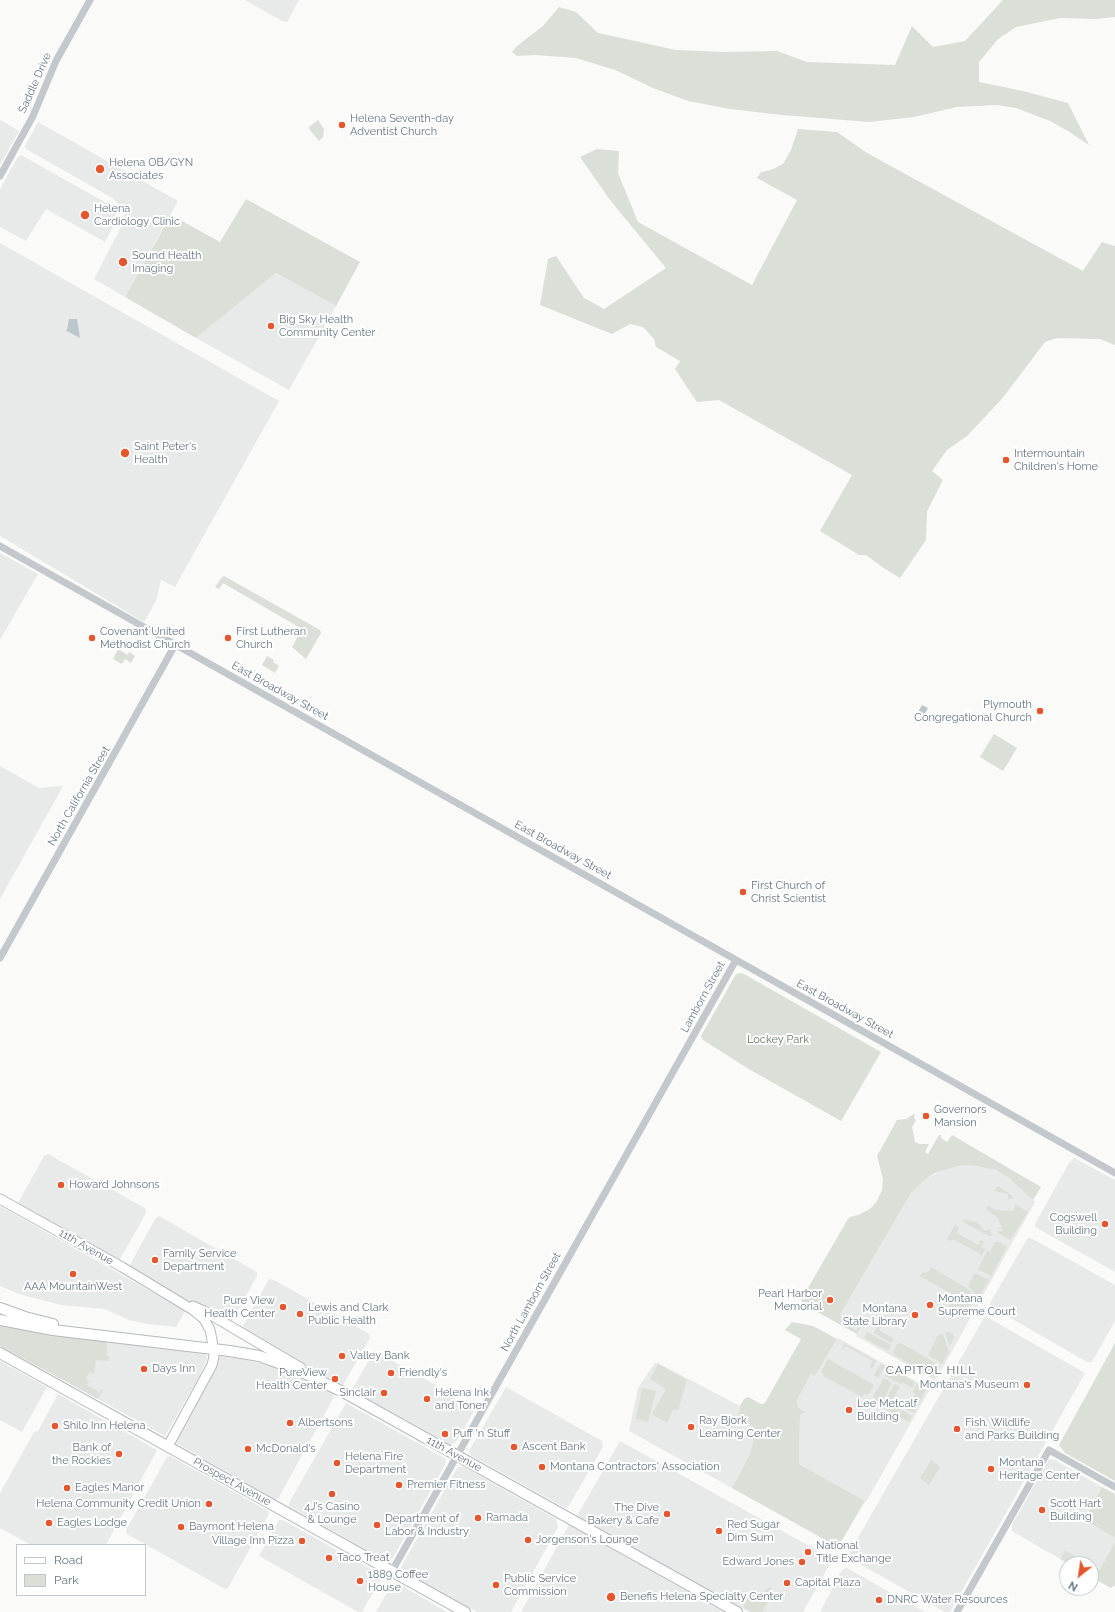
<!DOCTYPE html>
<style>
body{margin:0}
#map{position:relative;width:1115px;height:1612px;overflow:hidden;background:#fafaf8;font-family:Raleway,sans-serif}
canvas{display:block}
.legend{position:absolute;left:16px;top:1544px;width:130px;height:52px;box-sizing:border-box;background:#fff;border:1px solid #c1c8cd;margin:0;padding:5px 7px;list-style:none;font-size:12px;color:#657683}
.legend li{display:flex;align-items:center;gap:8px;height:20px}
.legend b{width:20px;border:1px solid #c1c8cd}
.north{position:absolute;left:1059px;top:1556px;width:40px;height:40px;box-sizing:border-box;background:#fff;border:1px solid #c1c8cd;border-radius:50%;rotate:210deg;font-size:11px;font-weight:700;line-height:16px;text-align:center;color:#657683}
.north::after{content:'';display:block;margin:auto;width:14px;height:18px;background:#e4572e;clip-path:polygon(50% 0,100% 100%,50% 72%,0 100%)}
</style>
<div id="map">
<canvas width="1115" height="1612"></canvas>
<ul class="legend">
<li><b style="height:5px;background:#fff"></b>Road</li>
<li><b style="height:11px;background:#dadfd7"></b>Park</li>
</ul>
<div class="north">N</div>
</div>
<script>
const ctx = document.querySelector('canvas').getContext('2d');
ctx.lineJoin = 'round';
function fillPath(path, color) {
  ctx.fillStyle = color;
  ctx.fill(path, 'evenodd');
}
function toPath(rows) {
  const path = new Path2D();
  for (const r of rows) {
    path.moveTo(r[0], r[1]);
    for (let i = 2; i < r.length; i += 2) path.lineTo(r[i], r[i + 1]);
  }
  return path;
}
function trace(path, color, width, dash) {
  ctx.strokeStyle = color;
  ctx.lineWidth = width;
  ctx.lineCap = dash ? 'butt' : 'round';
  ctx.setLineDash(dash || []);
  ctx.stroke(path);
}
function write(font, color, halo, rows, align = 'center') {
  ctx.font = font + ' Raleway,sans-serif';
  ctx.lineWidth = 4;
  ctx.setLineDash([]);
  ctx.textBaseline = 'middle';
  ctx.strokeStyle = halo;
  ctx.fillStyle = color;
  for (const [text, x, y, turn = 0] of rows) {
    ctx.save();
    ctx.translate(x, y);
    ctx.rotate((+turn || 0) * Math.PI / 180);
    ctx.textAlign = isNaN(turn) ? turn : align;
    if (halo) ctx.strokeText(text, 0, 0);
    ctx.fillText(text, 0, 0);
    ctx.restore();
  }
}
fillPath(toPath([
 [245,0,299,0,287,22,284,22],
 [0,120,19,131,0,165],
 [38,122,178,201,125,297,94,279,121,227,124,215,122,210,114,199,26,149,25,146],
 [21,155,110,205,115,209,117,216,115,223,105,242,46,209,26,241,0,227,0,189,17,158],
 [0,243,279,401,175,587,161,580,156,601,144,622,0,536],
 [276,273,336,306,289,390,196,338],
 [0,553,38,574,0,640],
 [0,766,39,788,63,786,0,899],
 [48,1154,145,1208,146,1213,119,1261,20,1206,18,1203,44,1156],
 [1074,1158,1115,1180,1115,1272,1035,1227,1035,1224,1069,1163],
 [964,1165,987,1167,1003,1173,1018,1185,1035,1202,937,1378,934,1380,856,1336,861,1327,857,1330,840,1321,843,1317,840,1315,911,1193,927,1178,946,1169],
 [0,1206,185,1311,176,1327,147,1324,129,1320,105,1309,61,1305,19,1294,0,1286],
 [159,1216,257,1272,257,1276,232,1321,181,1297,130,1267,131,1263,155,1219],
 [1029,1238,1031,1238,1115,1285,1115,1321,1092,1362,1087,1362,990,1306,990,1303,1027,1239],
 [269,1279,274,1280,368,1333,370,1338,343,1385,292,1358,242,1328],
 [985,1316,1085,1373,950,1612,945,1612,847,1557],
 [838,1338,926,1387,929,1391,866,1502,799,1464,800,1416,804,1411,798,1407,797,1400,811,1374,815,1376],
 [99,1339,200,1352,206,1354,207,1357,206,1361,200,1375,165,1436,80,1389],
 [374,1351,456,1396,454,1401,474,1411,456,1442,451,1445,354,1391,353,1388],
 [221,1356,243,1359,279,1368,332,1393,334,1397,279,1497,276,1500,176,1443,176,1440,215,1370,219,1357],
 [0,1361,47,1387,22,1432,0,1420],
 [655,1363,658,1363,740,1406,737,1421,751,1425,754,1429,755,1435,749,1456,732,1488,629,1431,638,1388],
 [506,1387,602,1441,603,1447,567,1509,470,1455,469,1451],
 [58,1394,157,1450,106,1545,31,1545,0,1528,0,1493,34,1432,38,1431],
 [346,1403,446,1459,445,1465,391,1561,388,1562,289,1506,289,1503],
 [620,1441,831,1558,831,1562,803,1612,749,1612,579,1517,578,1514],
 [170,1456,268,1511,269,1514,228,1588,225,1589,127,1534,126,1530,167,1457],
 [1049,1459,1055,1460,1102,1487,1084,1518,1086,1522,1115,1538,1115,1542,1100,1569,1065,1550,1060,1559,1012,1531,1012,1525],
 [460,1467,464,1467,556,1519,557,1524,558,1527,511,1612,477,1612,402,1570,401,1567,457,1468],
 [279,1520,283,1520,380,1574,381,1578,362,1612,358,1612,259,1556],
 [569,1525,724,1612,521,1612],
 [847,1568,925,1612,820,1612,841,1572,843,1569],
 [394,1583,397,1583,447,1612,376,1612,391,1585]
]), '#e8e9e9');
fillPath(toPath([
 [1003,0,1115,0,1115,17,1096,19,1060,18,1016,27,998,39,979,62,979,82,1023,91,1068,103,1089,145,1068,131,1050,121,1016,108,997,105,957,107,914,117,869,122,782,115,730,109,688,101,653,88,615,70,576,58,535,55,517,56,512,52,517,46,543,26,559,7,576,12,598,33,676,50,724,52,777,51,807,62,895,65,912,26,933,47,965,41],
 [318,120,324,129,323,137,319,141,310,130,309,127],
 [798,129,837,132,867,153,1083,271,1102,242,1115,246,1115,345,1100,339,1057,338,1045,342,1001,400,967,436,947,450,932,471,943,480,927,511,926,540,900,578,885,569,866,555,859,555,820,531,852,475,719,400,697,402,675,369,680,361,656,347,654,339,643,327,630,324,612,334,540,305,548,259,556,256,584,298,604,309,666,268,610,200,580,157,597,149,619,151,618,173,638,222,752,285,797,200,757,178,761,172,771,170,783,164,791,150],
 [246,199,360,262,336,306,276,273,196,338,125,297,171,215,220,242],
 [224,576,320,630,321,633,306,659,292,647,302,629,223,583,219,589,215,587,222,577],
 [118,649,128,655,129,652,135,656,131,663,125,659,122,664,113,659],
 [267,656,274,660,273,662,279,666,275,673,262,665],
 [994,734,1017,748,1003,771,980,757],
 [742,973,881,1052,841,1121,747,1068,703,1040,701,1036,736,974],
 [914,1114,915,1114,914,1118,916,1120,912,1127,915,1142,919,1144,929,1144,925,1152,928,1154,939,1135,941,1135,941,1138,947,1142,952,1135,1041,1187,1033,1200,1008,1177,996,1170,977,1166,964,1165,955,1167,935,1173,927,1178,911,1193,840,1315,843,1317,841,1321,856,1330,859,1327,861,1327,857,1334,803,1304,801,1300,848,1219,850,1217,858,1215,870,1209,877,1201,882,1190,883,1179,877,1156,897,1120,906,1119],
 [998,1186,1009,1193,1013,1197,1013,1199,1008,1199,1008,1194,994,1191],
 [1015,1204,1028,1212,1010,1240,998,1233,998,1231,1003,1231,998,1218,986,1209,988,1206,995,1210,1014,1211],
 [964,1220,977,1222,985,1231,990,1229,992,1236,989,1236,963,1222],
 [955,1225,959,1227,957,1233,978,1245,981,1240,984,1242,981,1247,985,1249,982,1255,953,1239,952,1241,947,1239],
 [995,1242,999,1242,1007,1247,991,1276,978,1269,987,1251,990,1252],
 [931,1267,968,1289,978,1299,976,1302,942,1318,955,1296,920,1276,922,1273,928,1272],
 [975,1273,984,1278,986,1278,989,1279,979,1298,968,1286],
 [884,1315,886,1317,879,1330,894,1339,891,1343,874,1333],
 [792,1322,813,1326,837,1339,815,1376,811,1374,797,1400,798,1407,805,1412,801,1414,800,1416,799,1464,865,1501,838,1547,732,1488,749,1456,755,1435,754,1429,751,1425,737,1421,740,1406,744,1399,748,1397,761,1404,765,1403,801,1339,785,1330],
 [0,1323,107,1340,107,1356,109,1357,109,1361,96,1360,94,1374,89,1372,86,1379,89,1381,87,1385,99,1392,101,1389,103,1390,98,1399,0,1346],
 [867,1332,891,1345,888,1351,864,1338],
 [949,1332,953,1334,954,1338,950,1346,945,1333],
 [943,1334,949,1352,942,1364,928,1355,938,1335],
 [844,1343,876,1361,873,1367,871,1368,870,1366,873,1361,846,1346,841,1351],
 [901,1343,940,1366,934,1376,933,1377,894,1355,893,1352,897,1344],
 [1115,1343,1115,1481,1065,1453,1059,1445],
 [828,1359,874,1385,869,1394,864,1394,862,1397,823,1376,824,1374,821,1372],
 [658,1364,687,1380,678,1410,673,1410,667,1423,652,1414,666,1389,650,1379],
 [881,1364,885,1366,878,1378,874,1375],
 [889,1368,915,1382,912,1388,902,1382,901,1384,885,1376],
 [884,1378,892,1383,880,1406,875,1403,876,1398,873,1397],
 [894,1384,900,1387,891,1402,886,1400],
 [917,1384,926,1390,914,1413,906,1409,914,1398,915,1393,913,1392],
 [642,1388,656,1391,648,1422,636,1419,636,1418],
 [885,1401,900,1409,896,1415,881,1407],
 [901,1410,912,1416,909,1422,898,1416],
 [931,1460,940,1467,929,1485,920,1478],
 [1102,1487,1115,1494,1115,1538,1084,1520],
 [1115,1542,1115,1585,1111,1588,1091,1577,1091,1565,1100,1569],
 [1065,1550,1090,1564,1069,1564,1060,1559],
 [770,1587,772,1588,769,1593,772,1595,762,1612,752,1612,743,1607,753,1589,759,1592,764,1592]
]), '#dadfd7');
fillPath(toPath([
 [69,319,77,319,80,338,65,330,67,330],
 [922,705,928,708,923,717,917,714]
]), '#bbc7cb');
const major = toPath([
 [0,1199,122,1267,193,1310,204,1319,210,1330,212,1340,214,1356,212,1365,168,1446],
 [193,1306,206,1312,301,1368]
]);
const highway = toPath([
 [0,1308,25,1317,53,1324],
 [0,1320,53,1330,230,1351,259,1356,296,1369,345,1393,737,1612],
 [0,1353,465,1612]
]);
trace(major, '#b5babe', 11);
trace(highway, '#b4b9bd', 12);
trace(toPath([
 [0,176,33,116,56,61,90,0],
 [0,546,1115,1173],
 [0,958,175,645],
 [392,1571,736,960],
 [957,1612,1049,1450,1115,1487]
]), '#c3c8cc', 7);
trace(major, '#fff', 9);
trace(highway, '#fff', 10);
for (const [x, y, r, color] of [
 [342,125,4,"#e4572e"],
 [100,169,5,"#e4572e"],
 [85,215,5,"#e4572e"],
 [123,262,5,"#e4572e"],
 [271,326,4,"#e4572e"],
 [125,453,5,"#e4572e"],
 [1006,460,4,"#e4572e"],
 [92,638,4,"#e4572e"],
 [228,638,4,"#e4572e"],
 [1040,711,4,"#e4572e"],
 [743,892,4,"#e4572e"],
 [926,1116,4,"#e4572e"],
 [61,1185,4,"#e4572e"],
 [1105,1224,4,"#e4572e"],
 [155,1260,4,"#e4572e"],
 [73,1274,4,"#e4572e"],
 [830,1300,4,"#e4572e"],
 [930,1305,4,"#e4572e"],
 [283,1307,4,"#e4572e"],
 [300,1314,4,"#e4572e"],
 [915,1315,4,"#e4572e"],
 [342,1356,4,"#e4572e"],
 [144,1369,4,"#e4572e"],
 [391,1373,4,"#e4572e"],
 [335,1379,4,"#e4572e"],
 [1027,1385,4,"#e4572e"],
 [384,1393,4,"#e4572e"],
 [427,1399,4,"#e4572e"],
 [849,1410,4,"#e4572e"],
 [290,1423,4,"#e4572e"],
 [55,1426,4,"#e4572e"],
 [691,1427,4,"#e4572e"],
 [957,1429,4,"#e4572e"],
 [445,1434,4,"#e4572e"],
 [514,1447,4,"#e4572e"],
 [248,1449,4,"#e4572e"],
 [119,1454,4,"#e4572e"],
 [337,1463,4,"#e4572e"],
 [542,1467,4,"#e4572e"],
 [991,1469,4,"#e4572e"],
 [399,1485,4,"#e4572e"],
 [67,1488,4,"#e4572e"],
 [332,1494,4,"#e4572e"],
 [209,1504,4,"#e4572e"],
 [1042,1510,4,"#e4572e"],
 [667,1514,4,"#e4572e"],
 [478,1518,4,"#e4572e"],
 [49,1523,4,"#e4572e"],
 [377,1525,4,"#e4572e"],
 [181,1527,4,"#e4572e"],
 [719,1531,4,"#e4572e"],
 [528,1540,4,"#e4572e"],
 [302,1541,4,"#e4572e"],
 [808,1552,4,"#e4572e"],
 [329,1558,4,"#e4572e"],
 [802,1562,4,"#e4572e"],
 [360,1581,4,"#e4572e"],
 [787,1583,4,"#e4572e"],
 [496,1585,4,"#e4572e"],
 [611,1597,5,"#e4572e"],
 [879,1600,4,"#e4572e"]
]) {
  const dot = new Path2D();
  dot.arc(x, y, r, 0, 2 * Math.PI);
  ctx.fillStyle = color;
  ctx.fill(dot);
  trace(dot, '#fff', 1.5);
}
write('11px', '#657683', '#fff', [
 ["Saddle Drive",35,83,-66],
 ["East Broadway Street",280,691,29],
 ["North California Street",79,796,-60],
 ["East Broadway Street",563,850,29],
 ["Lamborn Street",703,997,-61],
 ["East Broadway Street",845,1009,29],
 ["11th Avenue",86,1247,30],
 ["North Lamborn Street",531,1302,-61],
 ["11th Avenue",454,1454,29],
 ["Prospect Avenue",232,1482,29]
]);
write('11px', '#657683', '#fff', [
 ["Helena Seventh-day",350,119],
 ["Adventist Church",350,132],
 ["Helena OB/GYN",109,163],
 ["Associates",109,176],
 ["Helena",94,209],
 ["Cardiology Clinic",94,222],
 ["Sound Health",132,256],
 ["Imaging",132,269],
 ["Big Sky Health",279,320],
 ["Community Center",279,333],
 ["Saint Peter's",134,447],
 ["Health",134,460],
 ["Intermountain",1014,454],
 ["Children's Home",1014,467],
 ["Covenant United",100,632],
 ["Methodist Church",100,645],
 ["First Lutheran",236,632],
 ["Church",236,645],
 ["Plymouth",1032,705,"right"],
 ["Congregational Church",1032,718,"right"],
 ["First Church of",751,886],
 ["Christ Scientist",751,899],
 ["Governors",934,1110],
 ["Mansion",934,1123],
 ["Howard Johnsons",69,1185],
 ["Cogswell",1097,1218,"right"],
 ["Building",1097,1231,"right"],
 ["Family Service",163,1254],
 ["Department",163,1267],
 ["AAA MountainWest",73,1287,"center"],
 ["Pearl Harbor",822,1294,"right"],
 ["Memorial",822,1307,"right"],
 ["Montana",938,1299],
 ["Supreme Court",938,1312],
 ["Pure View",275,1301,"right"],
 ["Health Center",275,1314,"right"],
 ["Lewis and Clark",308,1308],
 ["Public Health",308,1321],
 ["Montana",907,1309,"right"],
 ["State Library",907,1322,"right"],
 ["Valley Bank",350,1356],
 ["Days Inn",152,1369],
 ["PureView",327,1373,"right"],
 ["Health Center",327,1386,"right"],
 ["Friendly's",399,1373],
 ["Montana's Museum",1019,1385,"right"],
 ["Sinclair",376,1393,"right"],
 ["Helena Ink",435,1393],
 ["and Toner",435,1406],
 ["Lee Metcalf",857,1404],
 ["Building",857,1417],
 ["Ray Bjork",699,1421],
 ["Learning Center",699,1434],
 ["Albertsons",298,1423],
 ["Fish, Wildlife",965,1423],
 ["and Parks Building",965,1436],
 ["Shilo Inn Helena",63,1426],
 ["Puff 'n Stuff",453,1434],
 ["Ascent Bank",522,1447],
 ["Bank of",111,1448,"right"],
 ["the Rockies",111,1461,"right"],
 ["McDonald's",256,1449],
 ["Helena Fire",345,1457],
 ["Department",345,1470],
 ["Montana",999,1463],
 ["Heritage Center",999,1476],
 ["Montana Contractors' Association",550,1467],
 ["Premier Fitness",407,1485],
 ["Eagles Manor",75,1488],
 ["Helena Community Credit Union",201,1504,"right"],
 ["Scott Hart",1050,1504],
 ["Building",1050,1517],
 ["4J's Casino",332,1507,"center"],
 ["& Lounge",332,1520,"center"],
 ["The Dive",659,1508,"right"],
 ["Bakery & Cafe",659,1521,"right"],
 ["Ramada",486,1518],
 ["Department of",385,1519],
 ["Labor & Industry",385,1532],
 ["Eagles Lodge",57,1523],
 ["Red Sugar",727,1525],
 ["Dim Sum",727,1538],
 ["Baymont Helena",189,1527],
 ["Jorgenson's Lounge",536,1540],
 ["Village Inn Pizza",294,1541,"right"],
 ["National",816,1546],
 ["Title Exchange",816,1559],
 ["Taco Treat",337,1558],
 ["Edward Jones",794,1562,"right"],
 ["1889 Coffee",368,1575],
 ["House",368,1588],
 ["Public Service",504,1579],
 ["Commission",504,1592],
 ["Capital Plaza",795,1583],
 ["Benefis Helena Specialty Center",620,1597],
 ["DNRC Water Resources",887,1600]
], 'left');
write('11px', '#687a64', '#fff', [
 ["Lockey Park",778,1040]
]);
ctx.letterSpacing = '1px';
write('12px', '#57646e', '#fff', [
 ["CAPITOL HILL",931,1370]
]);
ctx.letterSpacing = '0px';
</script>
